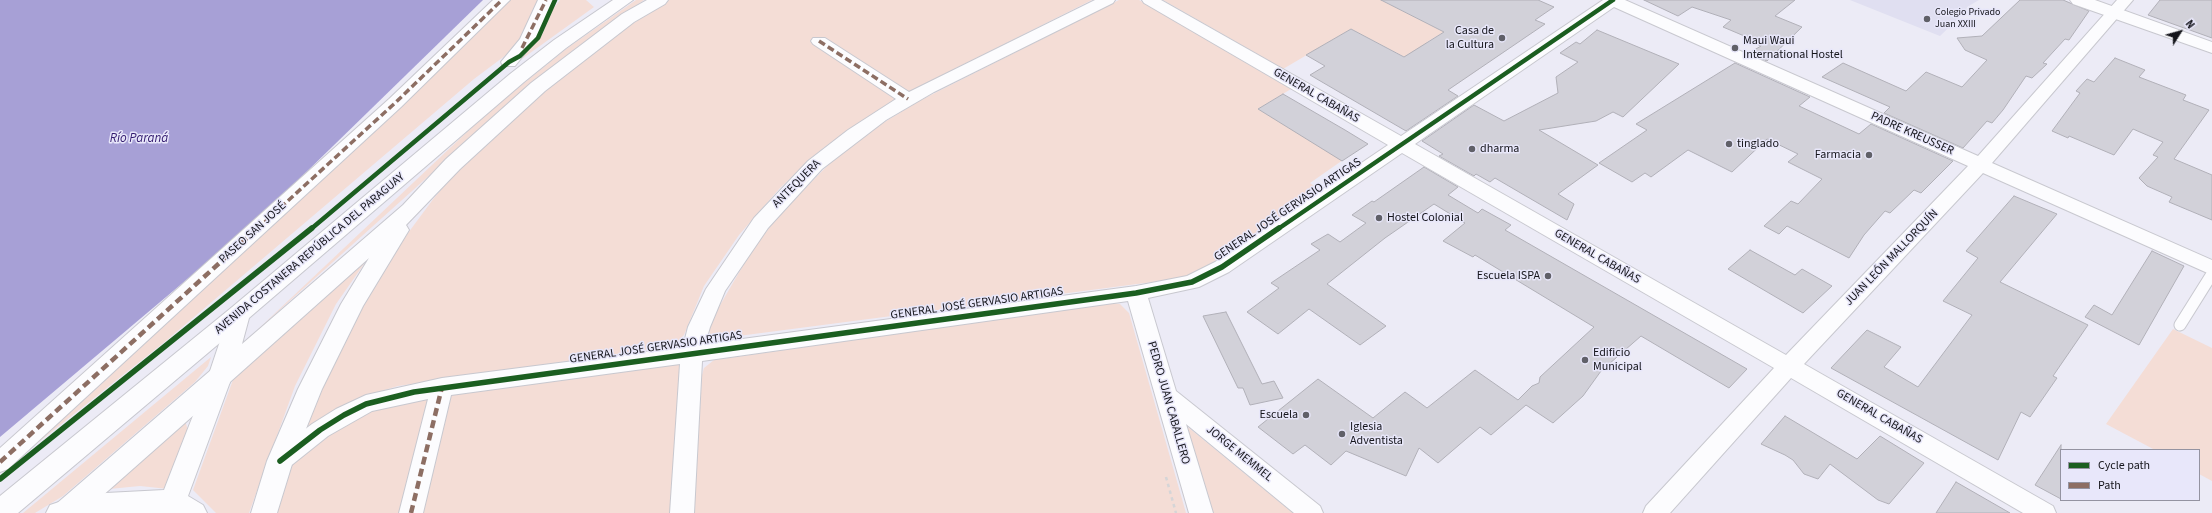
<!DOCTYPE html>
<meta charset="utf-8">
<style>
body{margin:0}
#map{position:relative;width:2212px;height:513px;overflow:hidden;background:#ecebf6;font-family:"Source Sans 3",sans-serif}
canvas{display:block}
.legend{position:absolute;left:2060px;top:449px;width:140px;height:52px;box-sizing:border-box;background:#e8e7fa;border:1px solid #9493a1;margin:0;padding:5px 7px;list-style:none;font-size:12px;color:#15151b}
.legend li{display:flex;align-items:center;gap:8px;height:20px}
.legend b{width:20px;border:1px solid #9493a1}
.north{position:absolute;left:2160px;top:12px;width:40px;height:40px;-webkit-text-stroke:3px #e8e7fa;paint-order:stroke;rotate:53deg;font-size:11px;font-weight:700;line-height:16px;text-align:center;color:#15151b}
.north::after{content:'';display:block;margin:auto;width:14px;height:18px;background:#15151b;clip-path:polygon(50% 0,100% 100%,50% 72%,0 100%)}
</style>
<div id="map">
<canvas width="2212" height="513"></canvas>
<ul class="legend">
<li><b style="height:5px;background:#1b5e20"></b>Cycle path</li>
<li><b style="height:5px;background:#8d6e63"></b>Path</li>
</ul>
<div class="north">N</div>
</div>
<script>
const ctx = document.querySelector('canvas').getContext('2d');
ctx.lineJoin = 'round';
function fillPath(path, color) {
  ctx.fillStyle = color;
  ctx.fill(path, 'evenodd');
}
function toPath(rows) {
  const path = new Path2D();
  for (const r of rows) {
    path.moveTo(r[0], r[1]);
    for (let i = 2; i < r.length; i += 2) path.lineTo(r[i], r[i + 1]);
  }
  return path;
}
function trace(path, color, width, dash) {
  ctx.strokeStyle = color;
  ctx.lineWidth = width;
  ctx.lineCap = dash ? 'butt' : 'round';
  ctx.setLineDash(dash || []);
  ctx.stroke(path);
}
function write(font, color, halo, rows, align = 'center') {
  ctx.font = font + ' "Source Sans 3",sans-serif';
  ctx.lineWidth = 3;
  ctx.setLineDash([]);
  ctx.textBaseline = 'middle';
  ctx.strokeStyle = halo;
  ctx.fillStyle = color;
  for (const [text, x, y, turn = 0] of rows) {
    ctx.save();
    ctx.translate(x, y);
    ctx.rotate((+turn || 0) * Math.PI / 180);
    ctx.textAlign = isNaN(turn) ? turn : align;
    if (halo) ctx.strokeText(text, 0, 0);
    ctx.fillText(text, 0, 0);
    ctx.restore();
  }
}
fillPath(toPath([
 [1850,0,1979,0,1967,7,1966,11,1940,36]
]), '#e0dff1');
fillPath(toPath([
 [507,0,541,0,528,29,510,52,474,79,167,340,0,473,0,467],
 [560,0,586,0,594,7,519,61,542,35,553,9],
 [636,0,644,0,572,51,520,94,254,333,486,114,566,49],
 [669,0,1092,0,895,99,822,149,780,188,739,235,704,286,684,335,676,343,664,347,398,386,371,394,348,404,306,427,324,374,388,260,434,198,454,174,540,94,629,26],
 [1119,0,1139,0,1291,89,1258,109,1343,160,1310,183,1321,191,1219,259,1186,276,1168,280,723,338,710,335,709,328,719,307,752,250,780,214,832,161,878,126,919,101],
 [1163,0,1381,0,1444,32,1427,42,1479,69,1456,84,1351,29,1283,69],
 [369,257,336,304,295,386,249,513,216,513,193,490,234,377],
 [1113,303,1120,304,1129,313,1186,513,694,513,702,375,704,368,714,360],
 [2173,329,2212,348,2212,481,2199,474,2199,450,2155,450,2106,424],
 [692,353,681,513,264,513,280,461,366,404],
 [211,357,208,366,195,382,63,496,35,513,23,513],
 [185,420,188,431,168,489,140,486,109,489],
 [1183,423,1293,513,1210,513]
]), '#f4ddd6');
fillPath(toPath([
 [0,0,483,0,255,222,0,437]
]), '#a7a0d6');
const building = toPath([
 [1381,0,1538,0,1554,7,1535,20,1545,24,1448,90,1458,96,1406,131,1310,75,1325,66,1306,55,1351,29,1404,57,1444,32,1381,0],
 [1644,0,1795,0,1775,16,1802,27,1767,61,1749,53,1761,46,1747,40,1749,38,1723,27,1731,20,1692,7,1678,16,1644,0],
 [2020,0,2063,0,2089,11,2069,40,2065,39,2043,63,2047,64,2032,78,2026,76,2003,110,1992,123,1987,121,1963,148,1884,113,1890,107,1822,77,1843,63,1906,91,1926,72,1962,87,1987,60,1965,50,1957,38,1982,36,2020,0],
 [2160,0,2212,0,2212,38,2148,15,2160,0],
 [1597,30,1679,64,1623,117,1613,112,1596,121,1539,130,1598,165,1558,194,1574,204,1567,220,1495,178,1490,182,1476,174,1474,176,1439,156,1443,154,1422,141,1474,105,1504,121,1558,93,1556,77,1578,62,1560,53,1576,42,1580,44,1597,30],
 [2115,58,2145,70,2139,77,2186,95,2183,100,2209,110,2174,159,2212,175,2212,220,2169,202,2172,197,2147,186,2139,178,2158,157,2153,155,2163,142,2133,129,2114,155,2069,136,2068,138,2052,131,2080,93,2076,91,2087,79,2094,82,2115,58],
 [1735,63,1810,97,1799,106,1859,134,1871,124,1953,161,1921,193,1914,190,1890,213,1885,211,1864,235,1849,258,1787,226,1779,234,1764,226,1791,201,1798,204,1822,179,1788,162,1798,154,1767,139,1732,172,1688,150,1651,177,1645,173,1632,182,1599,163,1647,130,1636,124,1735,63],
 [1283,94,1345,130,1368,144,1342,161,1258,109,1283,94],
 [1424,167,1458,187,1448,195,1478,213,1482,209,1511,225,1505,230,1747,369,1729,388,1641,336,1601,371,1583,396,1553,423,1526,405,1491,435,1480,427,1438,463,1419,448,1406,476,1346,451,1331,465,1305,445,1293,454,1258,427,1318,379,1373,418,1405,392,1427,408,1475,370,1518,400,1532,386,1539,383,1540,377,1594,327,1475,255,1473,257,1443,241,1465,223,1434,204,1385,238,1327,284,1386,326,1360,345,1309,309,1278,334,1247,312,1279,288,1271,283,1320,250,1311,244,1328,234,1340,242,1366,223,1352,215,1372,201,1374,202,1424,167],
 [2014,196,2057,214,2000,282,2088,325,2053,376,2057,378,2030,417,2021,412,1998,460,1831,368,1867,330,1901,347,1884,367,1918,387,1972,315,1943,301,1978,258,1966,251,2014,196],
 [1750,250,1795,275,1802,269,1832,286,1803,313,1728,269,1750,250],
 [2152,251,2184,266,2139,345,2085,317,2094,305,2112,315,2152,251],
 [1226,312,1262,384,1274,381,1283,398,1250,405,1243,388,1238,388,1203,316,1226,312],
 [1785,416,1857,459,1880,436,1924,463,1889,504,1878,500,1830,464,1818,479,1804,474,1793,460,1785,455,1761,444,1785,416],
 [2061,445,2061,499,2035,485,2061,445],
 [1956,482,2010,513,1936,513,1956,482]
]);
fillPath(building, '#d2d1d9');
trace(building, '#b1b0b8', 1);
const lane = toPath([
 [2180,325,2212,274]
]);
const street = toPath([
 [493,0,510,0,401,107,8,469,0,472,0,448,389,99,493,0],
 [538,0,554,0,535,41,515,66,503,66,501,62,520,39,538,0],
 [1095,0,1115,0,1113,3,934,92,886,120,822,169,768,228,725,291,710,327,705,344,1136,286,1187,276,1215,262,1388,145,1144,3,1142,0,1161,0,1401,136,1603,0,1625,0,1978,156,2117,0,2133,0,1992,163,2212,260,2212,275,1983,173,1804,364,2053,506,2056,513,2023,513,1791,378,1670,513,1643,513,1646,506,1774,368,1402,153,1229,272,1199,287,1148,298,1176,391,1320,506,1323,513,1294,513,1186,424,1213,513,1189,513,1128,301,702,361,694,513,670,513,680,364,451,395,423,513,399,513,428,399,372,411,328,436,288,468,280,471,272,468,268,461,272,454,312,424,336,409,366,395,442,378,683,347,688,327,706,289,754,218,808,161,848,130,896,99,813,44,811,41,813,38,825,38,909,92,1095,0],
 [1614,7,1968,166,1786,355,1415,144,1614,7]
]);
const secondary = toPath([
 [2070,0,2095,0,2212,42,2212,53,2073,4,2070,0],
 [239,306,247,308,251,314,247,320,18,513,0,513,0,496,231,308,239,306],
 [220,368,229,370,232,377,229,384,83,513,51,513,55,505,211,370,220,368]
]);
const primary = toPath([
 [613,0,633,0,566,48,524,82,249,318,242,344,403,205,446,159,531,83,622,14,647,0,668,0,665,4,634,22,545,91,460,169,406,225,409,230,363,306,322,389,293,461,277,513,251,513,267,461,298,389,341,304,369,258,230,382,188,496,203,505,207,513,46,513,50,505,59,502,106,493,164,490,208,377,231,308,510,74,554,40,613,0]
]);
trace(lane, '#c8c8cf', 13);
trace(street, '#c8c8cf', 2);
trace(secondary, '#c8c8cf', 2);
trace(primary, '#c8c8cf', 2);
trace(toPath([
 [1166,477,1176,513]
]), '#d5d5d7', 2.5, [3.5, 3.5]);
trace(lane, '#fcfcfe', 11);
fillPath(street, '#fcfcfe');
fillPath(secondary, '#fcfcfe');
fillPath(primary, '#fcfcfe');
trace(toPath([
 [819,41,908,99],
 [522,48,546,0],
 [257,229,395,103,502,0]
]), '#8d6e63', 3.5, [7, 3.5]);
trace(toPath([
 [0,462,258,228],
 [411,513,442,387]
]), '#8d6e63', 4.5, [8, 4.5]);
trace(toPath([
 [311,229,509,62,520,56,538,38,555,0],
 [1278,229,1613,0]
]), '#1b5e20', 4.5);
trace(toPath([
 [280,461,320,430,344,415,366,404,414,392,1136,293,1192,282,1222,267,1279,228],
 [0,479,312,228]
]), '#1b5e20', 5.5);
for (const [x, y, r, color] of [
 [1927,19,4,"#606068"],
 [1502,38,4,"#606068"],
 [1735,48,4,"#606068"],
 [1729,144,4,"#606068"],
 [1472,149,4,"#606068"],
 [1869,155,4,"#606068"],
 [1379,218,4,"#606068"],
 [1548,276,4,"#606068"],
 [1585,360,4,"#606068"],
 [1306,415,4,"#606068"],
 [1342,434,4,"#606068"]
]) {
  const dot = new Path2D();
  dot.arc(x, y, r, 0, 2 * Math.PI);
  ctx.fillStyle = color;
  ctx.fill(dot);
  trace(dot, '#e8e7fa', 1.5);
}
write('10px', '#15151b', '#e8e7fa', [
 ["Colegio Privado",1935,13],
 ["Juan XXIII",1935,25]
], 'left');
write('12px', '#15151b', '#e8e7fa', [
 ["Casa de",1494,31,"right"],
 ["la Cultura",1494,45,"right"],
 ["Maui Waui",1743,41],
 ["International Hostel",1743,55],
 ["tinglado",1737,144],
 ["dharma",1480,149],
 ["Farmacia",1861,155,"right"],
 ["Hostel Colonial",1387,218],
 ["Escuela ISPA",1540,276,"right"],
 ["Edificio",1593,353],
 ["Municipal",1593,367],
 ["Escuela",1298,415,"right"],
 ["Iglesia",1350,427],
 ["Adventista",1350,441]
], 'left');
write('12px', '#15151b', '#e8e7fa', [
 ["GENERAL CABAÑAS",1316,96,30],
 ["PADRE KREUSSER",1912,134,24],
 ["ANTEQUERA",797,184,-45],
 ["GENERAL JOSÉ GERVASIO ARTIGAS",1288,210,-34],
 ["PASEO SAN JOSÉ",253,233,-42],
 ["AVENIDA COSTANERA REPÚBLICA DEL PARAGUAY",310,254,-40],
 ["GENERAL CABAÑAS",1597,257,30],
 ["JUAN LEÓN MALLORQUÍN",1892,258,-46],
 ["GENERAL JOSÉ GERVASIO ARTIGAS",977,304,-8],
 ["GENERAL JOSÉ GERVASIO ARTIGAS",656,348,-8],
 ["PEDRO JUAN CABALLERO",1168,403,74],
 ["GENERAL CABAÑAS",1879,417,30],
 ["JORGE MEMMEL",1239,454,39]
]);
write('italic 13px', '#331b6f', '#e8e7fa', [
 ["Río Paraná",139,139]
]);
</script>
